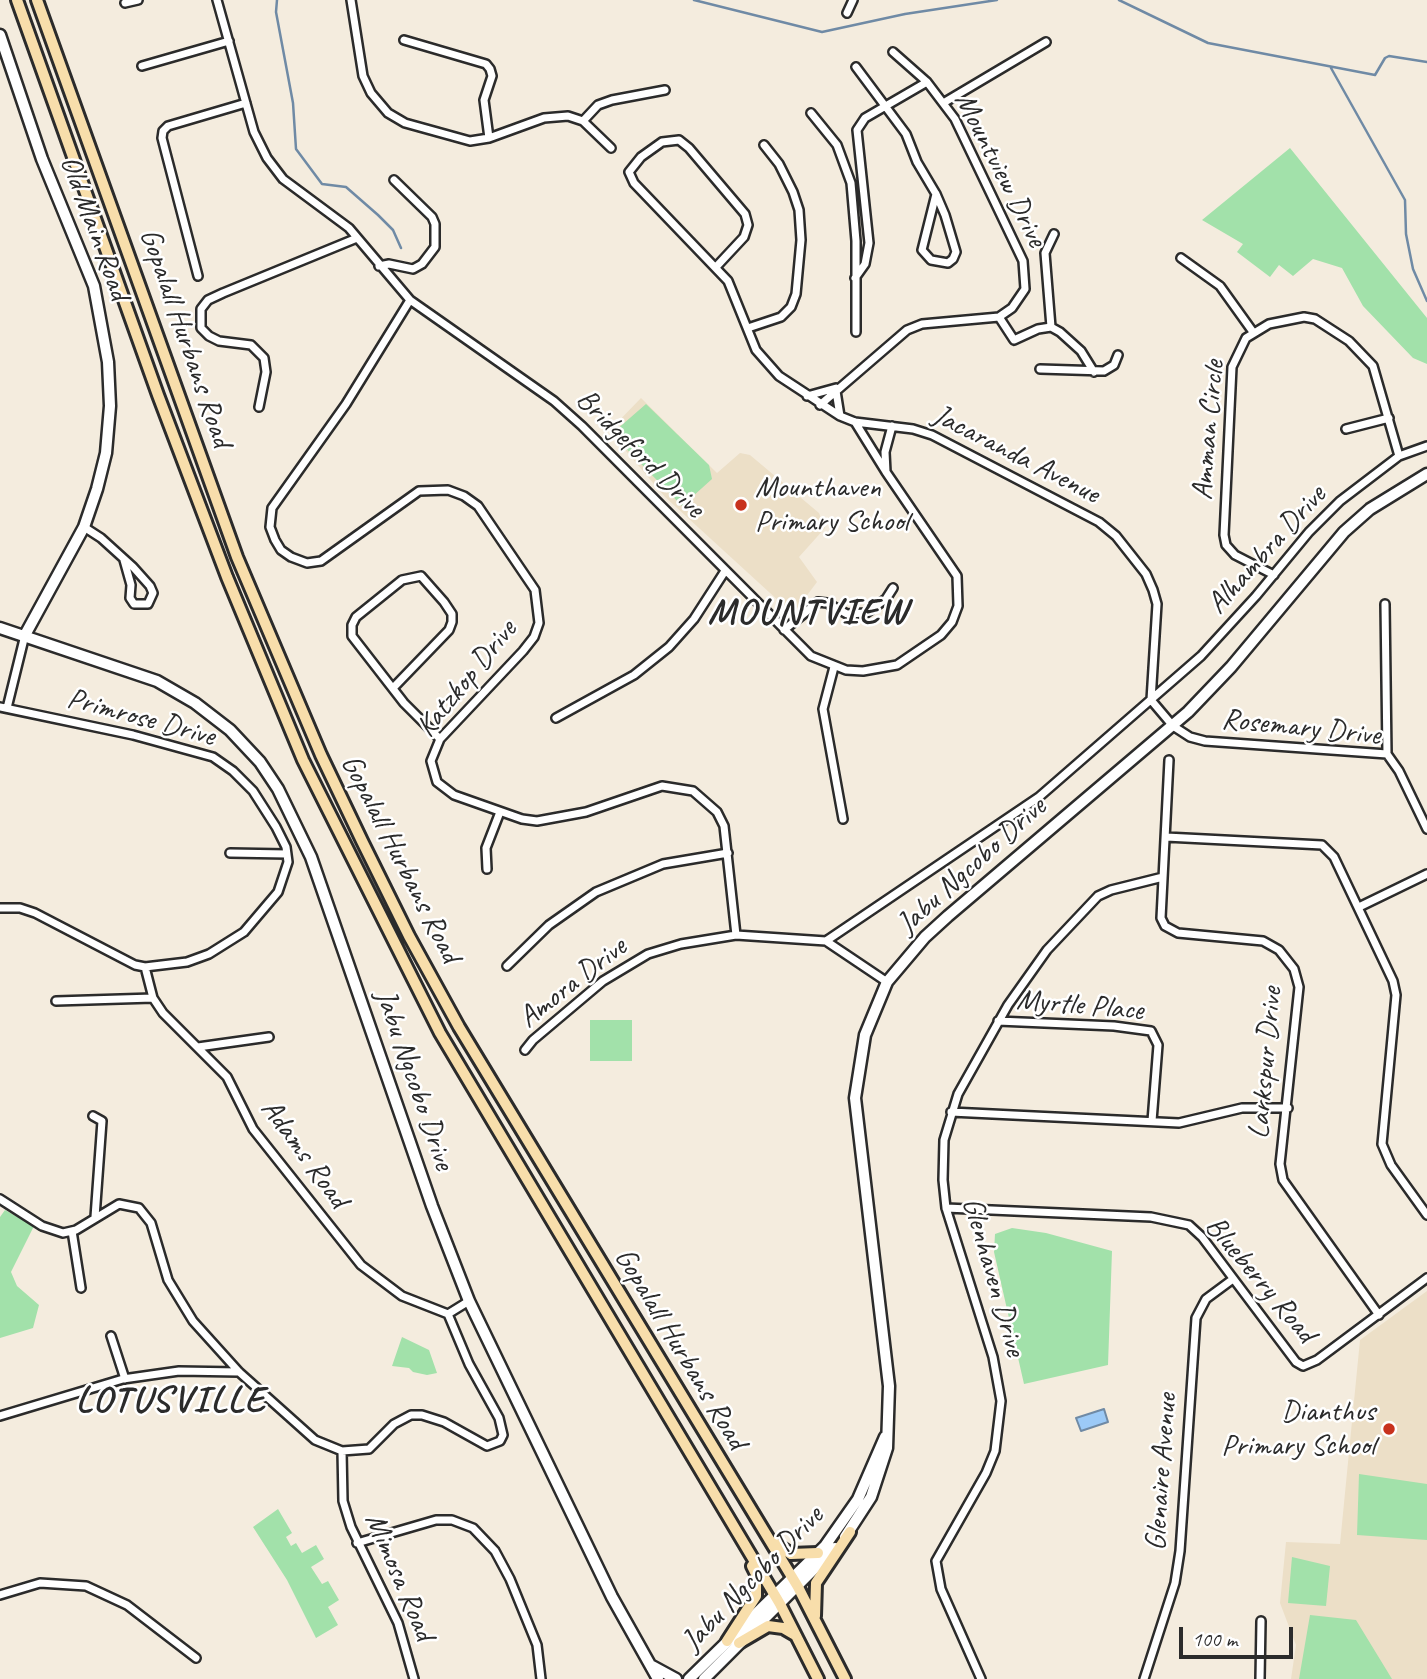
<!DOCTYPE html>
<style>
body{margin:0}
#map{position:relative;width:1427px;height:1679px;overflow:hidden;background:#f4ecde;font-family:Caveat,sans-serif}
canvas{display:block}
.scale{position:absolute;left:1179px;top:1627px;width:114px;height:32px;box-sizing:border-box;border:4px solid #2b2b2b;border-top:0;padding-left:9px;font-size:21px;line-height:24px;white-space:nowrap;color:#2b2b2b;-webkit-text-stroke:5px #fff;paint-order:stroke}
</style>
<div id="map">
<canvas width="1427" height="1679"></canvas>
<div class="scale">100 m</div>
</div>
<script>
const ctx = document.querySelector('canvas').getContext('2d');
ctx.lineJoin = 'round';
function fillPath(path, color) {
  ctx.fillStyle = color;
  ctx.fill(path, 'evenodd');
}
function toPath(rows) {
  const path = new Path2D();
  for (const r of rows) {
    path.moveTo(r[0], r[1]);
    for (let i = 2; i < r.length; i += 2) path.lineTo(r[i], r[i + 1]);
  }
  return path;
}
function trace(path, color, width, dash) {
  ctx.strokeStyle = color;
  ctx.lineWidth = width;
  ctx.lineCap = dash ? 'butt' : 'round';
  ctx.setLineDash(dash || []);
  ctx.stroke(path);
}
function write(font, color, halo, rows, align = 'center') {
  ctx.font = font + ' Caveat,sans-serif';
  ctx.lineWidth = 5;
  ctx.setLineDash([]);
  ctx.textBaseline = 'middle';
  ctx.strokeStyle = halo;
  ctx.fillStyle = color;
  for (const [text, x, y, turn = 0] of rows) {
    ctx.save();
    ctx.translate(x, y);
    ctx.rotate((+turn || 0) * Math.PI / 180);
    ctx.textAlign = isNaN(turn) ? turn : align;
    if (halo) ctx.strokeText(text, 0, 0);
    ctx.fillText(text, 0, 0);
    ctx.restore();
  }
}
fillPath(toPath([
 [641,398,717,473,740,453,750,455,819,513,825,528,799,557,817,582,793,614,665,497,609,431],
 [1427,1291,1427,1679,1291,1679,1296,1645,1280,1603,1286,1542,1340,1544,1360,1340]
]), '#ecdfc7');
fillPath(toPath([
 [1290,148,1427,318,1427,364,1413,358,1363,306,1342,268,1313,259,1293,276,1279,265,1270,277,1237,252,1243,244,1202,220],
 [646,404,709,465,712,479,682,506,615,437,615,431],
 [590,1020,632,1020,632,1061,590,1061],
 [5,1210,34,1226,11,1272,17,1286,39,1305,33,1328,0,1338,0,1217],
 [1012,1228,1046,1233,1112,1251,1108,1365,1024,1384,994,1252,995,1234],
 [402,1337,429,1350,437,1373,427,1375,413,1372,409,1368,392,1366],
 [1359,1474,1427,1484,1427,1540,1357,1535],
 [278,1509,292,1533,286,1537,291,1546,296,1543,302,1553,316,1545,324,1559,311,1567,322,1584,328,1581,339,1600,328,1607,338,1625,316,1638,287,1580,253,1527],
 [1292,1557,1330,1566,1326,1606,1288,1603],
 [1310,1615,1356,1620,1392,1679,1299,1679]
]), '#a2e1aa');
const water = toPath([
 [1104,1409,1108,1422,1081,1431,1076,1418,1104,1409]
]);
fillPath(water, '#9ccaf7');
trace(water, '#6f8aa5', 2);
trace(toPath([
 [277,0,276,12,293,103,296,149,322,184,346,187,378,215,393,230,401,248],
 [694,0,822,32,905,14,997,0],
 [1119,0,1208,43,1375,75,1385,58,1389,56,1427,62],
 [1331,68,1405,200,1406,234,1413,269,1427,301]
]), '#6f8aa5', 2.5);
const street = toPath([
 [217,0,254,132,267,158,283,179,349,228,410,300,554,401,582,426,811,656,846,670,863,671,897,665,941,635,952,622,958,606,957,576,886,472,885,452,892,426],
 [351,0,363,76,371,93,388,113,405,123,470,141,489,138,544,118,568,116,583,121,611,148],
 [125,3,138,0],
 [847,13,853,0],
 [404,40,486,64,490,69,492,76,484,100,489,138],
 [142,66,229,41],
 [856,67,906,134,917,162,936,194,945,215,956,252,953,259,948,263,931,260,922,250,936,194],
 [945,102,1046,42],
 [811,113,837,145,851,183,856,241,856,332],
 [583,121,598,105,612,100,665,90],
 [1181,258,1220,286,1253,332],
 [379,266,389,264,413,269,422,264,435,247,435,224,432,217,394,180],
 [716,267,744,237,748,225,745,214,689,148,679,140,662,142,641,157,629,172,634,183,728,281,756,350,779,376,840,416,855,422,913,429,932,435,1099,522,1116,536,1146,574,1153,590,1157,604,1151,700,1173,726,1190,737,1205,741,1387,754,1399,771,1427,829],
 [198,276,162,138,163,131,168,126,246,103],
 [855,278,865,264,869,243,857,130,865,118,927,82],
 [410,300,346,404,272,508,270,527,275,540,281,550,291,557,307,563,321,561,419,491,448,490,464,496,478,506,535,590,539,623,534,637,523,651,440,739,431,761,437,782,454,795,522,819,537,821,586,812,662,786,693,791,717,812,724,826,736,935],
 [999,317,1014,340,1038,329,1051,327,1060,332,1081,351,1094,372],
 [1051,327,1045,253,1054,234],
 [748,328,781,317,791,307,796,294,801,240,799,210,793,192,779,164,764,145],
 [1040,369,1104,371,1114,365,1118,355],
 [836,391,840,416],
 [807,396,836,388],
 [820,405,907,330,922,324,999,317,1012,308,1025,289,1023,261,955,119,927,82,893,52],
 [259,407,266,372,264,358,251,345,219,341,209,336,201,328,201,309,208,300,223,293,357,238],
 [855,422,886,472],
 [1346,429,1389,418],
 [84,527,101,538,133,567,150,586,153,593,148,604,134,604,130,598,131,585,124,560],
 [1274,575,1235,555,1226,545,1224,535,1232,367,1246,338,1269,324,1304,317,1315,319,1349,341,1373,366,1399,456],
 [1385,604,1387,754],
 [784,630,818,602,827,603,847,614,866,613,886,599,893,588],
 [834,667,823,709,843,819],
 [394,687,449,630,452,622,452,614,444,602,421,576,402,580,356,617,352,625,352,636,404,703,440,739],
 [0,707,133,735,213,757,233,771,253,791,276,827,286,847,288,862,278,892,244,932,209,954,187,962,145,967,135,965,35,913,20,908,0,908],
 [7,708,25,635],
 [556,718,634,675,669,647,694,619,725,571],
 [1169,760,1161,918,1165,926,1178,933,1263,941,1279,950,1294,969,1299,987,1280,1164,1283,1180,1379,1315],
 [1166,837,1322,845,1334,857,1393,981,1396,995,1382,1144,1391,1165,1427,1215],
 [230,853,287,854],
 [487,869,486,848,500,812],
 [1359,907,1427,874],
 [826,941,1039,797,1201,656,1256,596,1309,532,1340,501,1399,456,1427,446],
 [507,966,549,925,596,892,663,864,728,853],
 [145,967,153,998,163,1013,227,1077,253,1129,361,1265,402,1296,448,1314],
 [56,1001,153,998],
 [998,1021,1114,1026,1151,1031,1158,1045,1152,1121],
 [198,1047,269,1037],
 [525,1050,533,1040,603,981,648,954,681,944,736,935,826,941,887,982],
 [951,1112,1179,1123,1242,1108,1288,1108],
 [93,1116,102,1121,95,1217],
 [0,1199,42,1226,63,1233,76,1230,119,1204,139,1208,151,1223,168,1280,193,1321,239,1372,315,1440,342,1451,369,1449,394,1424,411,1415,422,1415,444,1422,487,1446,500,1441,503,1435,499,1418,469,1364,448,1314],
 [946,1208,1151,1217,1189,1225,1202,1237,1296,1362,1303,1366,1317,1360,1427,1278],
 [72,1231,81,1288],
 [448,1314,469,1301],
 [111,1336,125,1379],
 [0,1416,123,1379,179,1371,239,1372],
 [342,1451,343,1501,351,1527,398,1623,414,1679],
 [357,1543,436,1520,452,1520,473,1528,495,1551,510,1579,537,1645,541,1679],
 [0,1595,40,1583,86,1586,127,1605,196,1658],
 [981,1679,941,1589,936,1561,986,1473,995,1451,1001,1401,993,1357,946,1208,943,1180,944,1140,958,1094,1008,1005,1047,950,1098,896,1111,890,1163,877],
 [1144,1679,1175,1583,1180,1551,1196,1318,1206,1299,1233,1279],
 [1260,1679,1261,1621]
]);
const secondary = toPath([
 [0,35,42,159,94,286,108,362,110,406,106,453,97,489,84,527,25,635],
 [0,628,157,681,195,703,230,730,260,762,278,789,311,857,432,1206,469,1301,612,1597,658,1679],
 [845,1537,871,1497,887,1448,889,1386,855,1098,865,1035,887,982,925,937,948,916,1188,712,1231,667,1344,532,1370,509,1427,474],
 [652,1666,676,1679],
 [689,1679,825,1546,858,1499,885,1437],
 [704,1679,835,1548]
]);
const primary = toPath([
 [17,0,158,395,227,577,303,760,440,1033,780,1604,818,1679],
 [37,0,237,557,321,755,362,841,409,936,459,1027,798,1587,845,1679],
 [773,1542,791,1554,818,1553],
 [815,1616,816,1583,850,1532],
 [727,1641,756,1596,756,1574,752,1566],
 [739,1643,768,1626,783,1628,795,1635]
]);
trace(street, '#2b2b2b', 12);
trace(secondary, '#2b2b2b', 15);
trace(primary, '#2b2b2b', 16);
trace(street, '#fff', 7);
trace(secondary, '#fff', 10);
trace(primary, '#f8deab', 10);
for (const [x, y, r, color] of [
 [741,505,7,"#c8321e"],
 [1389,1429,7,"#c8321e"]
]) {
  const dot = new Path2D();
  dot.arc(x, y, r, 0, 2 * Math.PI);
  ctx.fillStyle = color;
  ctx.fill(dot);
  trace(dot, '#fff', 2.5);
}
write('30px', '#2b2b2b', '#fff', [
 ["Mountview Drive",1000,170,63],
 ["Old Main Road",94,228,70],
 ["Gopalall Hurbans Road",185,338,71],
 ["Amman Circle",1209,430,-85],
 ["Bridgeford Drive",640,454,45],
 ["Jacaranda Avenue",1016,455,27],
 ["Alhambra Drive",1267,550,-48],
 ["Katzkop Drive",467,679,-51],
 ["Primrose Drive",141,718,15],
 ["Rosemary Drive",1301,728,6],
 ["Gopalall Hurbans Road",400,859,63],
 ["Jabu Ngcobo Drive",972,866,-42],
 ["Amora Drive",573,983,-38],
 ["Myrtle Place",1080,1006,5],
 ["Larkspur Drive",1266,1063,-85],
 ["Jabu Ngcobo Drive",414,1080,71],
 ["Adams Road",304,1154,54],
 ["Glenhaven Drive",993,1277,74],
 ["Blueberry Road",1260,1280,50],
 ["Gopalall Hurbans Road",680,1349,59],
 ["Glenaire Avenue",1162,1472,-86],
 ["Mimosa Road",399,1577,67],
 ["Jabu Ngcobo Drive",753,1579,-46]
]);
write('30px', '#2b2b2b', '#fff', [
 ["Mounthaven",755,488],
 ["Primary School",755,522],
 ["Dianthus",1375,1412,"right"],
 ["Primary School",1375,1446,"right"]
], 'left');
ctx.letterSpacing = '2px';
write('bold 37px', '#2b2b2b', '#fff', [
 ["MOUNTVIEW",808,613],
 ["LOTUSVILLE",171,1401]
]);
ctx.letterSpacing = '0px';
</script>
